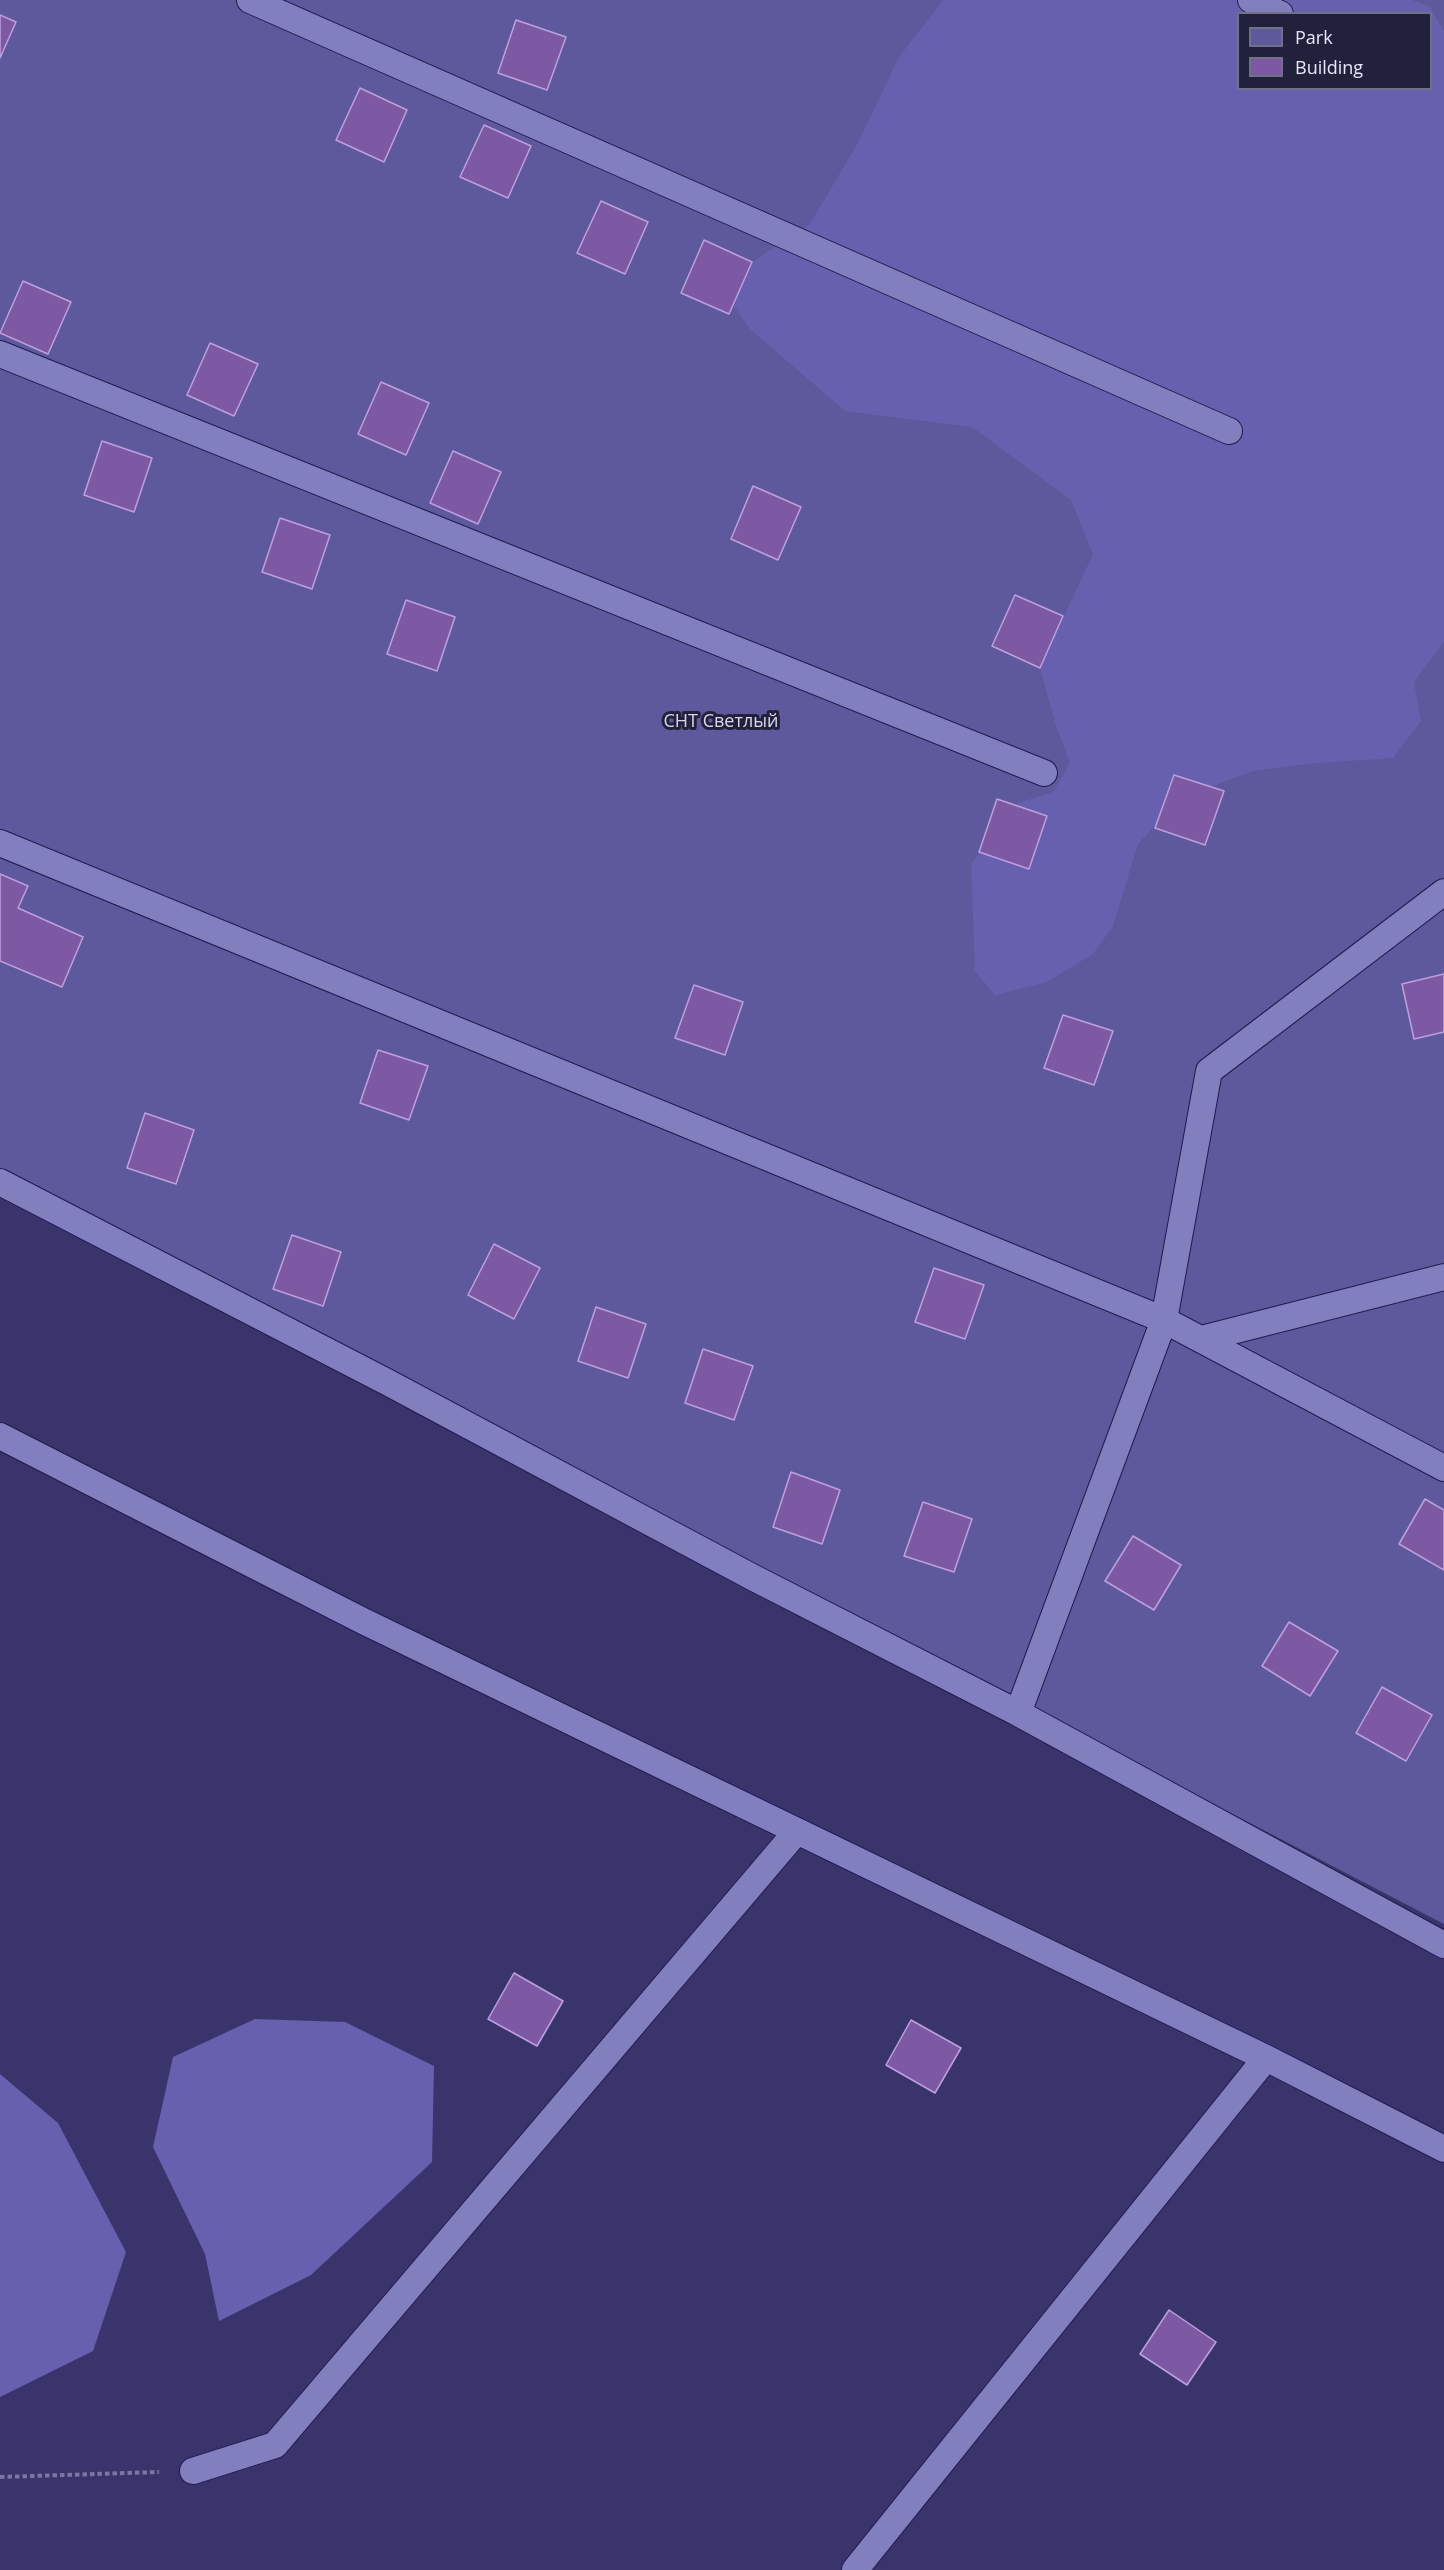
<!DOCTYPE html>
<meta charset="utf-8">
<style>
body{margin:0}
#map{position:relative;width:1444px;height:2570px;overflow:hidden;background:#3a346d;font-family:"Open Sans",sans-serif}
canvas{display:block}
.legend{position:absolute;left:1237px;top:12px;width:195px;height:78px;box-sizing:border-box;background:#22213b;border:2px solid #707088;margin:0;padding:8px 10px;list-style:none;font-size:18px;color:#e6e6fc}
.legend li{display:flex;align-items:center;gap:12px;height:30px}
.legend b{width:30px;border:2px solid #707088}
</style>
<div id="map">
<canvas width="1444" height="2570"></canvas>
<ul class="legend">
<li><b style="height:16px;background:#5e599c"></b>Park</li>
<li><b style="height:16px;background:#7d58a3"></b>Building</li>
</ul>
</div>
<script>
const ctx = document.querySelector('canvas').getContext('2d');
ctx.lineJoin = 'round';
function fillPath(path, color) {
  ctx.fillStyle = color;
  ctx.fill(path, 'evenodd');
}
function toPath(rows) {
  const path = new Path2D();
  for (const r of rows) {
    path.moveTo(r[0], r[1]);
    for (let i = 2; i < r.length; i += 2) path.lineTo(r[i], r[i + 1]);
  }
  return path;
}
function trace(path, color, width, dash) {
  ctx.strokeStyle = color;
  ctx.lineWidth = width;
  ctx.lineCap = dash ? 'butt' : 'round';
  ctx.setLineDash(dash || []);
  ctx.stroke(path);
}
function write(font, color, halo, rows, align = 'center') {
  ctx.font = font + ' "Open Sans",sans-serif';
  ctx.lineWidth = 6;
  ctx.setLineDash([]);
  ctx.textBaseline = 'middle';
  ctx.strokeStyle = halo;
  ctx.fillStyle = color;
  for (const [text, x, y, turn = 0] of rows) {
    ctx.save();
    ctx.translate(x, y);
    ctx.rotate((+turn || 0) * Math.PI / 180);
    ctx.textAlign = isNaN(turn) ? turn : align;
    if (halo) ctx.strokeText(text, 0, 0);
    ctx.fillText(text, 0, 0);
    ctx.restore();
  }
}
fillPath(toPath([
 [0,0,1444,0,1444,1924,0,1173],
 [1238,14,1430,14,1430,88,1238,88]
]), '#5e599c');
fillPath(toPath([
 [943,0,1412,0,1429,6,1444,31,1444,642,1414,682,1421,721,1393,758,1315,763,1253,771,1181,798,1138,844,1113,926,1093,954,1047,982,995,995,975,971,971,864,1018,803,1053,792,1070,763,1056,726,1040,668,1093,554,1071,500,972,427,845,411,750,329,733,305,752,262,810,224,859,141,899,57],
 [1238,14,1430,14,1430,88,1238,88],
 [255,2019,345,2022,434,2066,432,2162,311,2275,219,2321,205,2254,153,2147,173,2057],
 [0,2074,58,2123,126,2252,93,2351,0,2397]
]), '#6660ae');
const building = toPath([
 [0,15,16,22,0,58,0,15],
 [516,20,566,37,547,90,498,73,516,20],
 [360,88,407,110,384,162,336,140,360,88],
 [484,125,531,146,508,198,460,177,484,125],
 [601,201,648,222,625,274,577,253,601,201],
 [704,240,752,262,729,314,681,293,704,240],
 [23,281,71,302,48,354,0,333,23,281],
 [210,343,258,364,234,416,187,395,210,343],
 [381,382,429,403,406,455,358,434,381,382],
 [102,441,152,458,134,512,84,495,102,441],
 [453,451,501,472,478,524,430,503,453,451],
 [753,486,801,507,778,560,731,539,753,486],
 [280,518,330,535,312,589,262,572,280,518],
 [1015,595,1063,616,1040,668,992,646,1015,595],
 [406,600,455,617,437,671,387,654,406,600],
 [1174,775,1224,791,1205,845,1155,828,1174,775],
 [997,799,1047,816,1029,869,979,852,997,799],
 [0,874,28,886,18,908,83,937,62,987,0,961,0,874],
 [1444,974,1444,1032,1414,1039,1402,984,1444,974],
 [694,985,743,1002,725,1055,675,1038,694,985],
 [1063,1015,1113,1031,1094,1085,1044,1068,1063,1015],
 [378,1050,428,1066,409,1120,360,1103,378,1050],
 [145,1113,194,1130,176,1184,127,1168,145,1113],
 [292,1235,341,1252,323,1306,273,1289,292,1235],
 [494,1244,540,1268,514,1319,468,1295,494,1244],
 [934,1268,984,1285,965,1339,915,1322,934,1268],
 [596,1307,646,1324,628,1378,578,1361,596,1307],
 [703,1349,753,1366,734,1420,685,1403,703,1349],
 [791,1472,840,1490,822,1544,773,1527,791,1472],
 [1425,1499,1444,1510,1444,1570,1399,1544,1425,1499],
 [923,1502,972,1519,954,1572,904,1556,923,1502],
 [1133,1536,1181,1565,1154,1610,1105,1581,1133,1536],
 [1289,1622,1338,1651,1310,1696,1262,1666,1289,1622],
 [1382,1687,1432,1715,1406,1761,1356,1733,1382,1687],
 [514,1973,563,2001,537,2046,488,2019,514,1973],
 [911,2020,961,2048,935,2093,886,2065,911,2020],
 [1169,2310,1216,2342,1187,2385,1140,2354,1169,2310]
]);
fillPath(building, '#7d58a3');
trace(building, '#bea0e0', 1.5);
const lane = toPath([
 [250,0,1229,431],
 [1251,0,1280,14],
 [0,354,1044,773],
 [0,843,1164,1320,1444,1468],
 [1444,892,1209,1071,1164,1320,1018,1713,1444,1945],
 [0,1182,387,1382,754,1578,1018,1713],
 [1201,1339,1444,1277],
 [0,1436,363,1621,1266,2058,1444,2149],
 [193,2471,275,2445,797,1831],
 [855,2570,1266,2058]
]);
trace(lane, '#221950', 28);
trace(toPath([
 [0,2477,159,2472]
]), '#7b77a3', 4, [4.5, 3]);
trace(lane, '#817fbe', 26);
write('18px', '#d6d6ec', '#22213b', [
 ["СНТ Светлый",721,722]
]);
</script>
